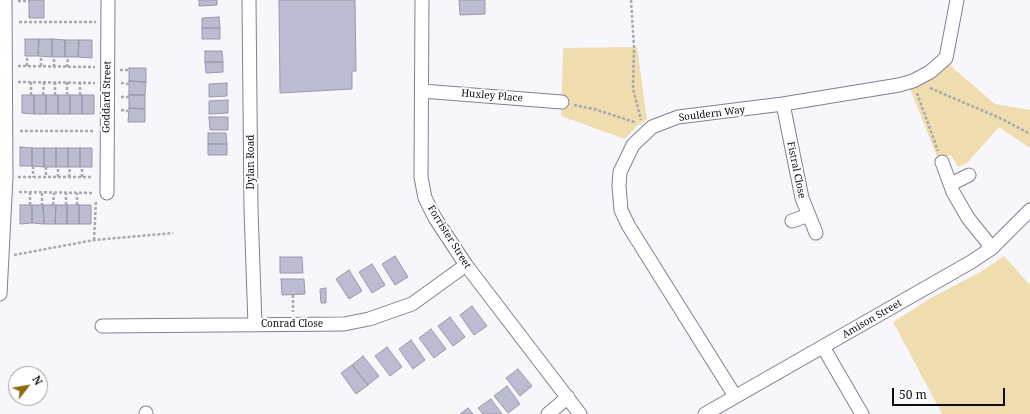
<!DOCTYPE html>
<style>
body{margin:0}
#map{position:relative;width:1030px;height:414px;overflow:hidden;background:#f7f7fb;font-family:"Noto Serif",serif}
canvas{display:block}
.north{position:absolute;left:8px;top:366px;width:40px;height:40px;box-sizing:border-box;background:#fff;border:1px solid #9e9ea1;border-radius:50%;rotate:59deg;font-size:11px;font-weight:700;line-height:16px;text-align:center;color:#0c0c13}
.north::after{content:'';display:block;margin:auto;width:14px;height:18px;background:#896c0b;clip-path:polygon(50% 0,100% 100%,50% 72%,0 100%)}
.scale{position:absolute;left:892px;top:388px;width:113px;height:18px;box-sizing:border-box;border:2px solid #0c0c13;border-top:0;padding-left:5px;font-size:12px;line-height:14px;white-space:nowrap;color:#0c0c13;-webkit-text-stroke:3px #fff;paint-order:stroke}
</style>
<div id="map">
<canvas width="1030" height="414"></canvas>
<div class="north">N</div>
<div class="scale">50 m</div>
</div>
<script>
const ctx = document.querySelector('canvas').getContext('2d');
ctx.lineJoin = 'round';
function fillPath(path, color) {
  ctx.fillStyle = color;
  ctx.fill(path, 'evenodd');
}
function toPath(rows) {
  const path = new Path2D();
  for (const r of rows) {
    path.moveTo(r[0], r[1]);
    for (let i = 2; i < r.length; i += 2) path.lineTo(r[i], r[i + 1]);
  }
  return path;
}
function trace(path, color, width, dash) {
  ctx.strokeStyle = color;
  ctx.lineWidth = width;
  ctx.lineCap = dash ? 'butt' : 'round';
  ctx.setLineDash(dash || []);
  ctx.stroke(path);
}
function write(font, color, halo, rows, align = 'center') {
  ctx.font = font + ' "Noto Serif",serif';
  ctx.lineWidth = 4;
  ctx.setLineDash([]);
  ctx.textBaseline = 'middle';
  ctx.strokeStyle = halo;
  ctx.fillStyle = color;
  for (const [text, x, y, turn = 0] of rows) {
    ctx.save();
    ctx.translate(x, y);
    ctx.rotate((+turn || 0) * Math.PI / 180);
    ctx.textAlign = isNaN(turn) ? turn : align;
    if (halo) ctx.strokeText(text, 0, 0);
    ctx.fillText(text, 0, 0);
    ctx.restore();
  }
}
fillPath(toPath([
 [637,47,647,119,636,127,625,139,561,116,563,48],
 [947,63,995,104,1030,110,1030,148,999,127,967,163,958,167,951,155,938,159,909,86],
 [1004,256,1030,285,1030,414,942,414,893,322,931,298,982,271]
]), '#efddb0');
const building = toPath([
 [29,0,44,0,44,18,29,18,29,0],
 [199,0,217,0,217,5,199,6,199,0],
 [279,0,355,0,356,71,352,71,352,89,280,93,279,0],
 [459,0,485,0,485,14,460,15,459,0],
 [219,17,220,28,202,28,202,18,219,17],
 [202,28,220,28,220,39,202,39,202,28],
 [25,39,39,39,38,56,25,56,25,39],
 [39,39,52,39,52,57,38,56,39,39],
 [52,39,65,40,65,57,52,57,52,39],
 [65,40,79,40,78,57,65,57,65,40],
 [79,40,92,40,92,58,78,57,79,40],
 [205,51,222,51,223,62,205,62,205,51],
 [205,62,223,62,223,72,206,73,205,62],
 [129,68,146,68,146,82,129,81,129,68],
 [129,81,146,82,145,95,129,95,129,81],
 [227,83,227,96,209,97,209,84,227,83],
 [22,95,34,95,34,114,22,113,22,95],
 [34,95,46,95,46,114,34,114,34,95],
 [46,95,58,95,58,114,46,114,46,95],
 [58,95,70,95,70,114,58,114,58,95],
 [70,95,82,95,82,114,70,114,70,95],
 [82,95,94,95,94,114,82,114,82,95],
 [129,95,145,95,145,109,129,108,129,95],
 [228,100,228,113,209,114,209,101,228,100],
 [129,108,145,109,145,122,128,122,129,108],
 [209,117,228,117,228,130,210,130,209,117],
 [208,133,226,133,227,144,208,144,208,133],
 [208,144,227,144,227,155,208,155,208,144],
 [20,147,32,148,32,166,20,166,20,147],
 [32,148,44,148,44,167,32,166,32,148],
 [44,148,56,148,56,167,44,167,44,148],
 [56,148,68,148,68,167,56,167,56,148],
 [68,148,80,148,80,167,68,167,68,148],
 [80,148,92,148,92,167,80,167,80,148],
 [20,205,32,205,32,223,20,224,20,205],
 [32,205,43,205,44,224,32,223,32,205],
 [43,205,56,205,55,224,44,224,43,205],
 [56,205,67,205,67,224,55,224,56,205],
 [67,205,79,205,79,224,67,224,67,205],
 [79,205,91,205,91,224,79,224,79,205],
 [395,256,408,277,395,285,382,264,395,256],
 [280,257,302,257,303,273,280,273,280,257],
 [372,264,385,285,372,293,359,272,372,264],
 [349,270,362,291,349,299,336,279,349,270],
 [281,279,304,279,305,294,282,295,281,279],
 [326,288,326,303,321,303,320,289,326,288],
 [472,306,487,326,474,335,460,315,472,306],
 [450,317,465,337,453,346,438,326,450,317],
 [431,329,446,349,434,358,419,338,431,329],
 [411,340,425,360,413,369,399,349,411,340],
 [387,347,402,367,390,376,375,356,387,347],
 [363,356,379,376,368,385,352,365,363,356],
 [352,365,368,385,356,394,341,373,352,365],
 [518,369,532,386,520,396,506,378,518,369],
 [507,386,520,404,508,413,494,396,507,386],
 [491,399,502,414,483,414,478,408,491,399],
 [468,408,473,414,460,414,468,408]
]);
fillPath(building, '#bdbbd1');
trace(building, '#9997ab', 1);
const street = toPath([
 [249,0,251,209,255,325],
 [422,0,421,177,425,198,435,218,466,265,580,414],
 [422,91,562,102],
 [783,104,802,198,816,233],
 [942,162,953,192,968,218,992,248],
 [951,184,969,175],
 [107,193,108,0],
 [792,221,809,215],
 [0,294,6,177,5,0],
 [102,326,344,324,369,319,412,304,466,265],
 [823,347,862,414],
 [735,396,628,225,621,210,619,186,620,172,633,145,652,127,678,117,783,104,899,85,913,81,930,72,946,58,957,0],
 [146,413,146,414],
 [548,414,568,397],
 [705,414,971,262,992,248,1030,210]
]);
trace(street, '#817f93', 15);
trace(toPath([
 [631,0,634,47,633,89,641,120],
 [18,1,29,1],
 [19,22,96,22],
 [18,66,95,67],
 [27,66,27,56],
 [41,66,41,56],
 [54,67,54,57],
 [67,67,68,57],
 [120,70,129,70],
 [18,82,95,83],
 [67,82,67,95],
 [121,83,129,84],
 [930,88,1002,119,1030,134],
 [917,93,938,151],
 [31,95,31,82],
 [43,95,44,82],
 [55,95,55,82],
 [80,95,80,82],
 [121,97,129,97],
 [574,105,594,109,634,122,636,124],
 [121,110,128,111],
 [20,131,95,131],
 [33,166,33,177],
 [46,167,46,177],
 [18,177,93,177],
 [58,177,58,167],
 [69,177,70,167],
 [82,177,82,167],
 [19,192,94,193],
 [42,193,42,205],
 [30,205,30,193],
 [53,205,54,193],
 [66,205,66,193],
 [77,205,77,193],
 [94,240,96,200],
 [14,255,94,240,173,233],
 [293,295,293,312]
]), '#a8a8ad', 2.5, [3, 2]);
trace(street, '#fff', 13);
write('10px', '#0c0c13', '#fff', [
 ["Huxley Place",492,96,5],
 ["Goddard Street",107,97,-89],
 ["Souldern Way",712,114,-7],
 ["Dylan Road",251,162,-90],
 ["Fistral Close",796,170,78],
 ["Forrister Street",449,237,58],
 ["Amison Street",872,319,-30],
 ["Conrad Close",292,324]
]);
</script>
